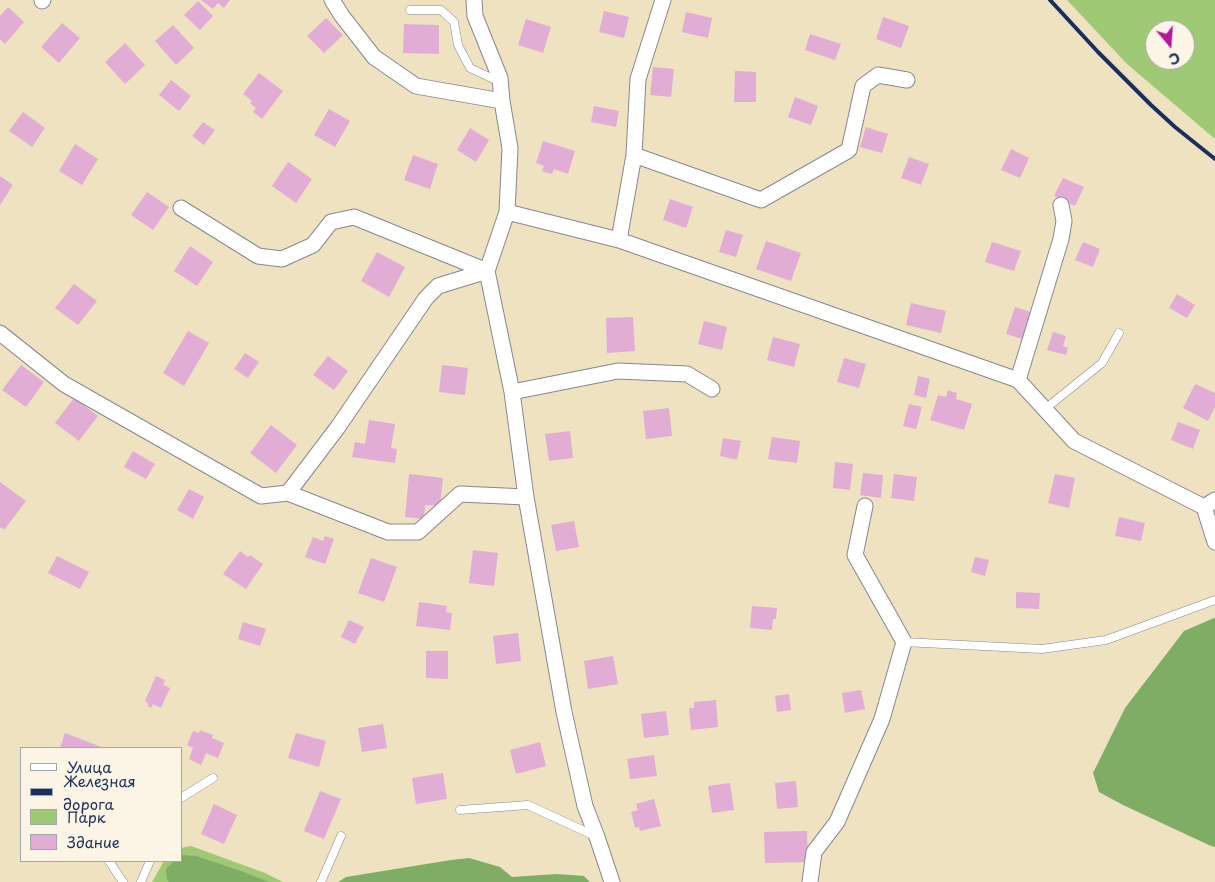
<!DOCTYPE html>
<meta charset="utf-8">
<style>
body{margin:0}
#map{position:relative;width:1215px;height:882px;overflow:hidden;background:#efe2c1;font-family:"Playpen Sans",sans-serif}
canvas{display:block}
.legend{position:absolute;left:20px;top:747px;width:162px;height:115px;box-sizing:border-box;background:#fcf5e5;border:1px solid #a2a6af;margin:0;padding:6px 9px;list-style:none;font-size:15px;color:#1b2f5e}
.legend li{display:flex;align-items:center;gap:10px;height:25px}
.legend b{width:25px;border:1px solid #a2a6af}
.north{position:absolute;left:1145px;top:20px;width:50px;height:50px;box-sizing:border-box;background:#fcf5e5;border:1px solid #a2a6af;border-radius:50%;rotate:162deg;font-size:14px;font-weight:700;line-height:20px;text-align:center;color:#1b2f5e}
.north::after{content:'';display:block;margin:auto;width:18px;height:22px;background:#b5179e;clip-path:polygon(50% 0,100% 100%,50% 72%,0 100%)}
</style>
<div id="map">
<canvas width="1215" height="882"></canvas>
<ul class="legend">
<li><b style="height:6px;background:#fff"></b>Улица</li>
<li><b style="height:6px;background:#1b2f5e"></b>Железная дорога</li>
<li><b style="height:14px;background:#9fc975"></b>Парк</li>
<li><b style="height:14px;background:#e1add4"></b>Здание</li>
</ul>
<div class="north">С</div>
</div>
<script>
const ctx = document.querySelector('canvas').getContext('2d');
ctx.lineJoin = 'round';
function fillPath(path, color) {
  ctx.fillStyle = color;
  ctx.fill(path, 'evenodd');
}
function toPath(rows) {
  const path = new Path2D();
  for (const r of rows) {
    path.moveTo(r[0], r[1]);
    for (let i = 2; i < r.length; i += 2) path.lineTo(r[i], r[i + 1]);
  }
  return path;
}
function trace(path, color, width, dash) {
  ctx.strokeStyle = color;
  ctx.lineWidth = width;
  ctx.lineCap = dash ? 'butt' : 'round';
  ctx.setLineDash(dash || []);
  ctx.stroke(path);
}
fillPath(toPath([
 [1067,0,1215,0,1215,139,1127,64],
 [1155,30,1185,30,1185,60,1155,60],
 [191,846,265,873,283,882,152,882,164,861,181,861,181,848]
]), '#9fc975');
fillPath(toPath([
 [1214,618,1215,618,1215,847,1211,846,1123,805,1099,792,1093,773,1125,708,1184,631],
 [183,855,196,856,241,871,269,882,169,882,167,880,166,869,174,861,181,861,181,856],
 [469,858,500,867,512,877,557,874,584,876,590,882,338,882,346,877,451,860]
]), '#7fad66');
fillPath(toPath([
 [201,0,230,0,224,8,218,3,213,9],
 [198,1,213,16,200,30,184,15],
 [8,7,24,22,5,44,0,39,0,16],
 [604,11,629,17,624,38,599,32],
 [686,12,712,18,708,38,682,32],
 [883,17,909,26,901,48,876,39],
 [326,18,343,35,324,53,307,36],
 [526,19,551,27,543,53,518,45],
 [62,23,80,38,59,63,41,47],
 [404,24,439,25,439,54,403,53],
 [173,25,194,48,176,65,155,41],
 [810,34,841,44,835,60,805,50],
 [125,43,145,65,125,84,105,62],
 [653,67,674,69,671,97,650,95],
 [735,71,756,72,756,102,734,102],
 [259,73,283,91,262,119,253,112,256,108,250,103,252,101,243,94],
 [171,80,191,96,179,111,159,95],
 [795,97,818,106,811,125,788,117],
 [594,106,619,111,616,127,591,122],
 [329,109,350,121,335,147,314,135],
 [23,112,45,128,32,147,9,131],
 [203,122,215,130,204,145,192,136],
 [866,127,888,134,882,153,860,147],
 [470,128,489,140,476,162,457,150],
 [543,141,575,151,568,174,554,169,552,174,542,171,544,166,536,163],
 [75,144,98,159,82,185,59,171],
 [1011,149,1029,158,1020,178,1001,170],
 [413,155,438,164,430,189,404,180],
 [909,157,929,164,921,185,901,178],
 [288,162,312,179,296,203,272,186],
 [0,176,13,185,0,205],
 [1063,178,1084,187,1075,206,1054,196],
 [147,192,169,207,153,230,131,215],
 [670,199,693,207,686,228,663,220],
 [726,230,743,235,736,257,719,252],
 [766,241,801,253,791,281,756,269],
 [992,242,1021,251,1014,271,985,262],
 [1083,242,1100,249,1093,267,1075,260],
 [190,246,213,262,197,286,174,271],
 [377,252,405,267,389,297,361,281],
 [74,284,97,301,78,325,55,308],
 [1177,294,1195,305,1187,318,1169,308],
 [911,303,946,311,941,333,906,325],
 [1015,307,1034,313,1025,340,1006,334],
 [633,317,635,351,607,353,606,318],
 [704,321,727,327,722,350,698,344],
 [188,331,209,343,184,386,163,373],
 [1053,332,1066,336,1063,346,1068,348,1066,355,1047,350],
 [773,337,800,344,794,367,767,360],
 [245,353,259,362,248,378,234,369],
 [328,356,348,371,334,390,313,375],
 [844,358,866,364,859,388,837,382],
 [21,365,44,382,26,407,2,390],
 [442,365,468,368,465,395,439,392],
 [918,376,930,379,926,398,914,395],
 [1195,384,1215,393,1215,407,1208,421,1183,408],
 [948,390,957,393,956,399,972,404,964,430,930,420,938,395,946,397],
 [74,398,98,416,79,441,55,423],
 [909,404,922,407,916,429,903,426],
 [669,408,672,436,646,439,643,411],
 [369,420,395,424,391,448,397,449,395,463,352,457,355,442,365,444],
 [1178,422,1200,430,1193,449,1171,440],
 [271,425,297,445,276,473,250,453],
 [570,431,573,458,549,461,545,434],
 [772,437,800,441,797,463,768,459],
 [723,438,741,441,737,460,720,456],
 [133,451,155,464,146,479,124,467],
 [835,462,853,464,850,490,833,488],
 [863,473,883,475,881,498,860,495],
 [409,474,443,478,440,506,425,505,424,519,405,517],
 [894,474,917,477,914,501,891,498],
 [1055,474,1075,478,1069,508,1048,503],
 [0,482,26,501,4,530,0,527],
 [189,489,204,497,193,519,177,510],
 [1119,517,1145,523,1141,541,1115,536],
 [574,521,579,547,556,551,551,525],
 [325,536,334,539,325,564,305,557,313,537,323,541],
 [473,550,498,553,494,586,469,583],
 [240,551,248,557,250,555,263,564,246,589,223,574],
 [57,556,89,572,80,589,48,573],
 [975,557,989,560,985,576,971,572],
 [371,558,397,567,384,602,358,593],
 [1016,592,1040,593,1039,609,1016,608],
 [419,602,447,606,446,612,452,613,450,630,416,626],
 [752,606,777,608,776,619,773,619,772,630,750,628],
 [349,620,364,627,355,644,341,637],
 [243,622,266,629,260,646,238,639],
 [518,633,521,661,496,664,493,636],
 [426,651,448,651,448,679,426,678],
 [613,656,618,684,588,689,584,661],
 [156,676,165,680,163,685,170,688,161,708,153,704,151,708,148,706,148,703,145,701],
 [861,690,865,709,845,713,842,693],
 [789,694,791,710,777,712,775,696],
 [716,700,718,727,691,730,689,708,694,708,694,702],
 [666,711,669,735,644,738,641,714],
 [383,724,387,748,362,752,358,728],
 [200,730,213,735,212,738,224,743,218,758,206,753,201,765,189,759,193,748,187,745,193,731,199,733],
 [65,733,104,748,60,748],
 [296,733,326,741,319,767,288,758],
 [540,742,546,766,516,774,510,750],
 [654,755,657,776,630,779,627,759],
 [443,773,447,799,416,804,412,778],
 [796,781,798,807,777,809,775,783],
 [730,783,734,810,712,813,708,786],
 [320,791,341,799,324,839,304,831],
 [654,799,661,826,640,831,639,827,635,828,631,812,638,810,636,804],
 [214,804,237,815,224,844,201,834],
 [807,831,808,862,765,863,764,832]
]), '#e1add4');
const lane = toPath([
 [410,10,441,10,454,22,458,45,470,68,500,82],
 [1045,409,1102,363,1119,333],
 [904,642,1042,649,1106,640,1215,600],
 [181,798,213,778],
 [460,810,528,805,595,836],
 [109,861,123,882],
 [141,882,150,861],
 [321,882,341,836]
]);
const street = toPath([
 [332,0,342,16,374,57,416,86,502,101],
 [474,0,475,16,500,78,502,101,510,148,507,212,487,271,512,392,526,497,564,712,585,806,597,837,612,882],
 [42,1,43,0],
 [634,155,761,200,849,150,863,86,878,75,907,80],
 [181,208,258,256,282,259,313,245,331,222,354,217,487,271],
 [507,212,619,240,1018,380,1074,441,1204,507,1215,500],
 [619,240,634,155,638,79,663,0],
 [487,271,438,286,426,298,338,427,288,493,388,532,418,532,460,494,526,497],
 [0,333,64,384,261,496,288,493],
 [1018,380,1061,239,1064,221,1061,205],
 [512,392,618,371,687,374,712,389],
 [1204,507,1215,542],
 [810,882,814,852,837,822,882,719,904,642,855,555,865,506]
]);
trace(lane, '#858890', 9);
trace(street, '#858890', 17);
trace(lane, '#fff', 8);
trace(street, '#fff', 15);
trace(toPath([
 [1050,0,1098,52,1151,105,1175,127,1215,159]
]), '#1b2f5e', 4);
</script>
